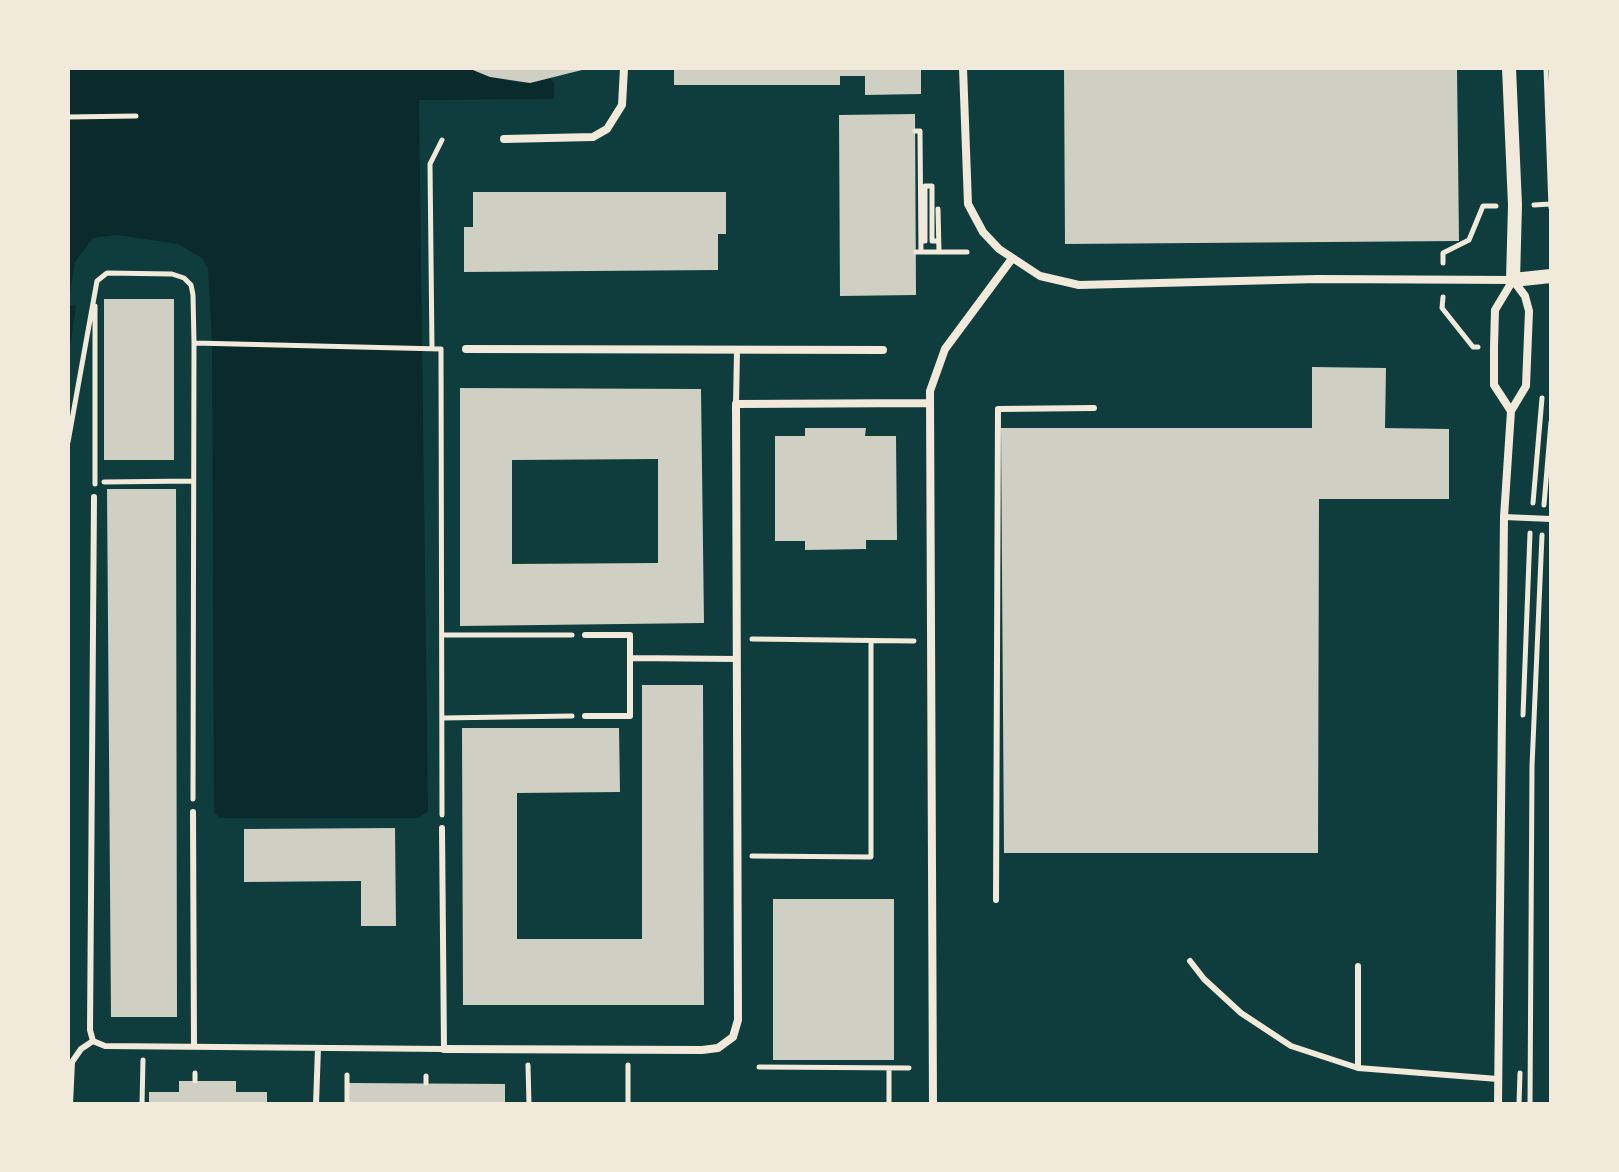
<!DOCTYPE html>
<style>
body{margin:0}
#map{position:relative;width:1619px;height:1172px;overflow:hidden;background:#0f3d3e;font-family:Raleway,sans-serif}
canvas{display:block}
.frame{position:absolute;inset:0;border:70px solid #f1e9da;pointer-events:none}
</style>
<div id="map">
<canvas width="1619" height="1172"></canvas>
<div class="frame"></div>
</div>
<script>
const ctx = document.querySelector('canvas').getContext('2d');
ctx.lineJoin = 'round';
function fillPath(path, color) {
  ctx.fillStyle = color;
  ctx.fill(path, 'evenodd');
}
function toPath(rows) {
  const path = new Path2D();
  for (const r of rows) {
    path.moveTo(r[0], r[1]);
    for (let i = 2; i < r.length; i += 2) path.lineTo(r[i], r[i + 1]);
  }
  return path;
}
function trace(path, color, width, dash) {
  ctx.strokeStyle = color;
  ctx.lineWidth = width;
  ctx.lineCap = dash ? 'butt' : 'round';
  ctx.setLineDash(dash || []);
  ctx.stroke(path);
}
fillPath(toPath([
 [68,68,468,68,510,81,530,83,550,78,554,83,554,99,419,100,428,811,419,818,220,818,214,812,212,343,208,269,202,258,178,244,117,235,93,238,75,262,68,305,76,306,68,361]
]), '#0a2a2b');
fillPath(toPath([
 [468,68,586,68,586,69,530,83,490,77],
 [674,68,921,68,921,94,865,95,865,76,840,76,840,85,674,85],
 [1064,68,1457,68,1459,241,1065,244],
 [915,114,916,295,840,296,839,115],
 [473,192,726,192,726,234,718,234,718,270,464,272,464,227,473,227],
 [104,299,174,299,174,460,104,460],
 [1312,367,1386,368,1385,428,1449,429,1449,499,1319,499,1318,853,1004,853,1001,428,1312,428],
 [460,388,701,389,704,623,460,626],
 [658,459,658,563,512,564,512,460],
 [805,428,866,428,865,436,896,436,897,540,866,540,866,549,805,550,805,541,775,541,775,436,805,436],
 [107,489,176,489,177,1017,111,1017],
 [642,685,703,685,704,1005,463,1005,462,728,619,728,620,792,517,793,517,939,642,939],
 [395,828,396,926,361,926,361,881,244,882,244,829],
 [773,899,894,899,894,1060,773,1060],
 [179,1081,236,1081,236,1092,267,1092,267,1104,149,1104,149,1092,179,1092],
 [349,1083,505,1084,505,1104,349,1104]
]), '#cfcfc3');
trace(toPath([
 [1546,68,1551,208],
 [68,117,136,116],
 [915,131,920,131,921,252],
 [1534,205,1550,204],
 [938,209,939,252],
 [921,241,925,241,925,186,932,186,932,241,938,241],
 [916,252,967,252],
 [1443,263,1443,253,1469,240,1483,206,1496,206],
 [1443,297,1442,308,1473,347,1478,347],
 [194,343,441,349],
 [432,349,430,164,442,140],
 [441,349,442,815],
 [68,442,97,281,107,273,172,274,184,278,191,285,193,295,194,343,193,799],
 [104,482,193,481],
 [95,484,95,306],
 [1533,503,1542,398],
 [1544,505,1551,422],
 [442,635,572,635],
 [752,639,914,641],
 [1523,715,1530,533],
 [442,718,572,716],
 [752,856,871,857,871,641],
 [528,1065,529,1104],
 [628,1065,628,1104],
 [759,1067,909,1068],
 [889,1068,889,1104],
 [195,1081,195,1073],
 [426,1083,426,1076],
 [142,1104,143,1060],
 [347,1104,347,1075],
 [1519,1104,1520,1073],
 [1530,1104,1532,766,1542,535]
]), '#f1e9da', 5);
trace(toPath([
 [736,404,737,350],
 [94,497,90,1030,93,1041,105,1046,444,1049,442,828],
 [1504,517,1551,519],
 [585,635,630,635,630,716,585,716],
 [630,658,737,659],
 [193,812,194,1047],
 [996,900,998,409,1094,408],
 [1190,961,1204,979,1241,1013,1291,1046,1358,1068,1498,1079],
 [1358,966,1358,1068],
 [70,1104,72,1062,81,1049,93,1041],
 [316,1104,318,1048]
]), '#f1e9da', 6);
trace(toPath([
 [963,68,968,204,983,232,999,249,1040,276,1079,285,1318,279,1513,280],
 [504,139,593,137,607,129,622,105,624,68],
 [466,349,883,350],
 [1511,411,1494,385,1494,347,1495,310,1513,280],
 [444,1049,702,1050,718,1048,733,1037,738,1020,736,404,929,403],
 [933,1104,930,391,945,349,1011,260],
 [1498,1104,1504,517,1511,411,1526,386,1529,311,1525,296,1513,280]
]), '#f1e9da', 8);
trace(toPath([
 [1509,68,1515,205,1513,280,1551,276]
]), '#f1e9da', 14);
</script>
